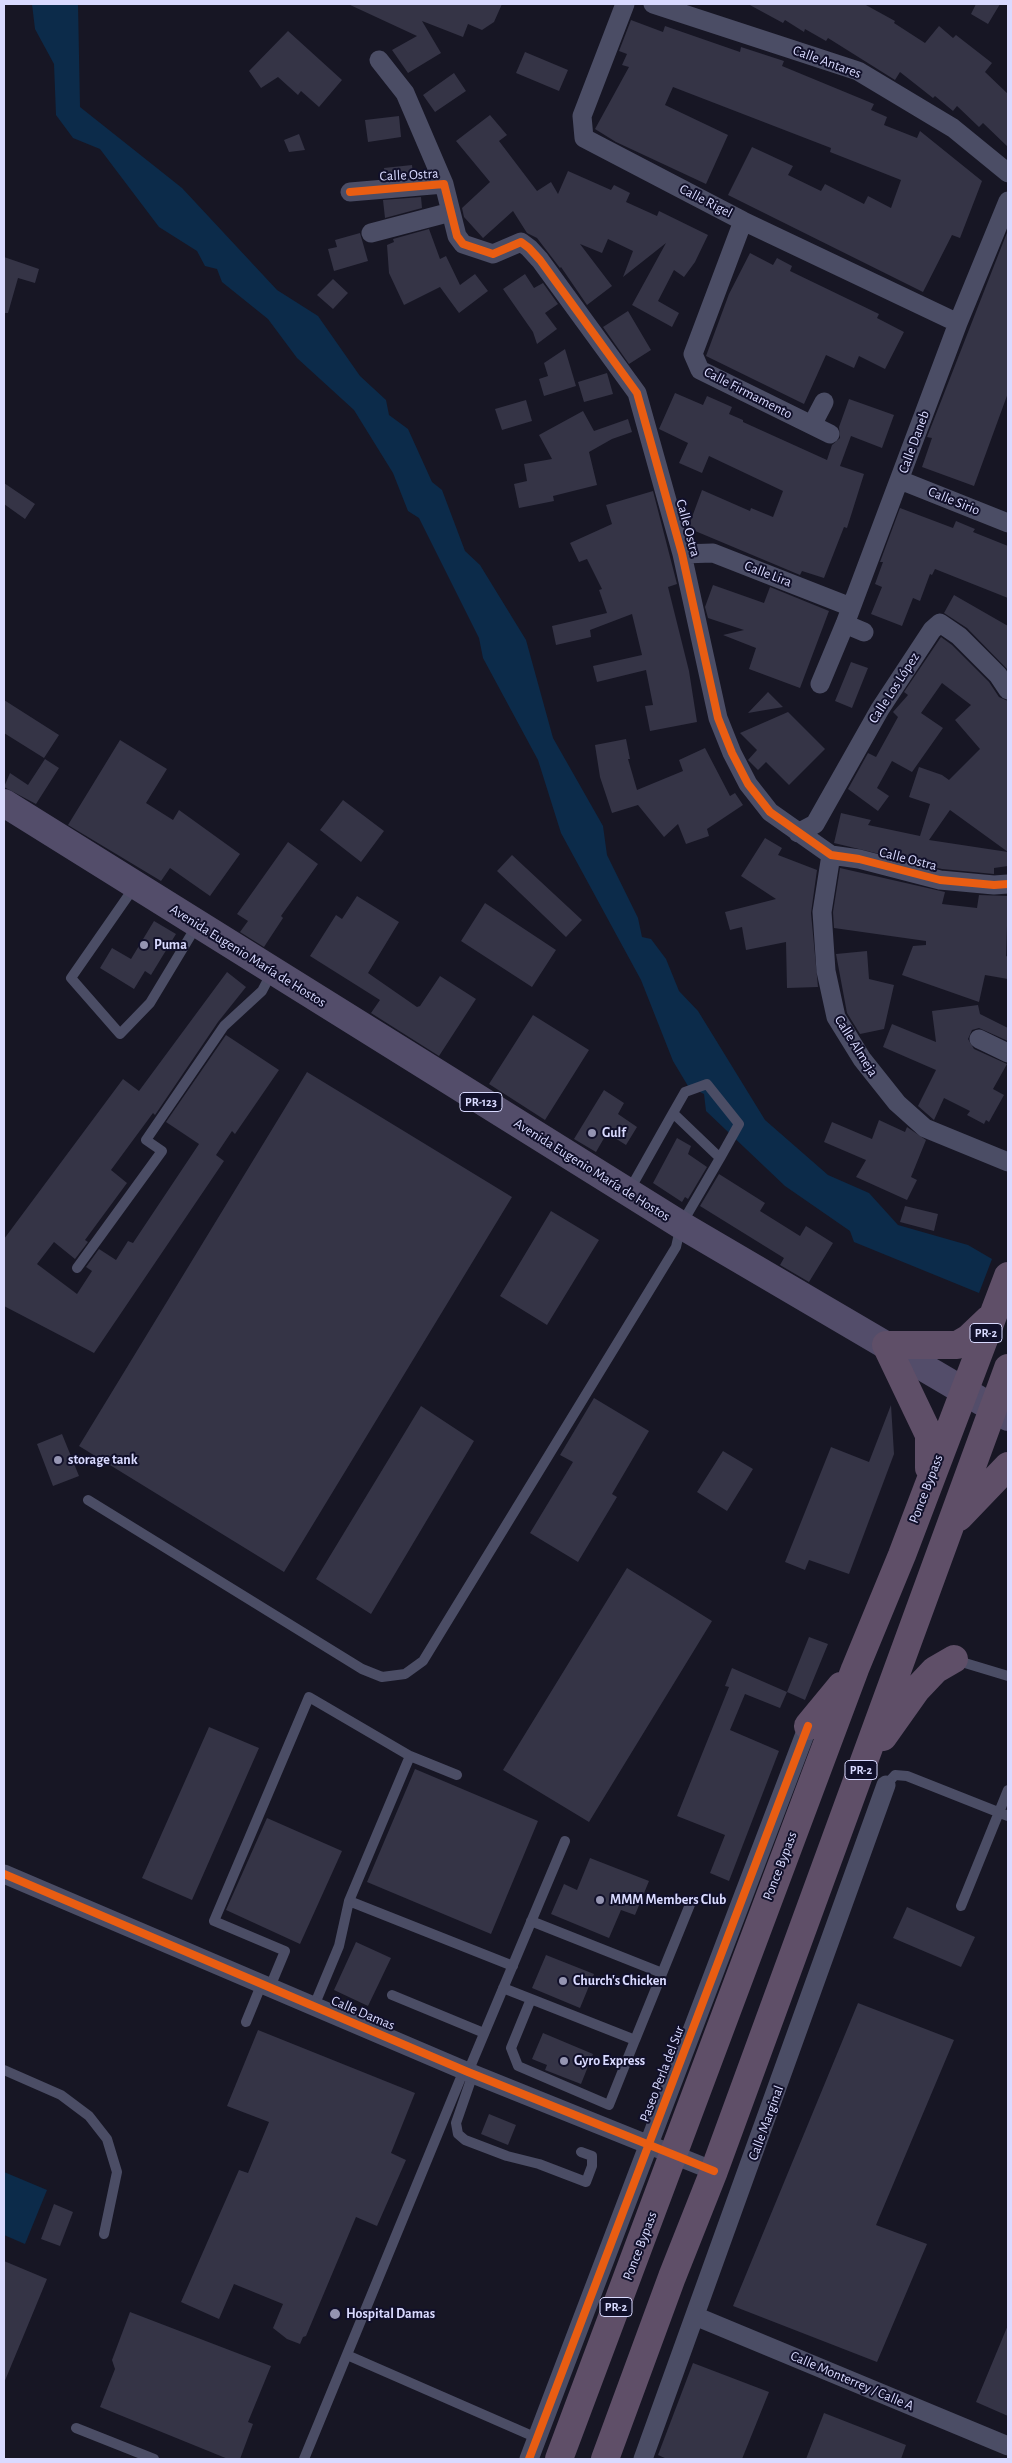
<!DOCTYPE html>
<meta charset="utf-8">
<style>
body{margin:0}
#map{position:relative;width:1012px;height:2463px;overflow:hidden;background:#171624;font-family:"Alegreya Sans",sans-serif}
canvas{display:block}
.frame{position:absolute;inset:0;border:5px solid #d9daff;pointer-events:none}
</style>
<div id="map">
<canvas width="1012" height="2463"></canvas>
<div class="frame"></div>
</div>
<script>
const ctx = document.querySelector('canvas').getContext('2d');
ctx.lineJoin = 'round';
function fillPath(path, color) {
  ctx.fillStyle = color;
  ctx.fill(path, 'evenodd');
}
function toPath(rows) {
  const path = new Path2D();
  for (const r of rows) {
    path.moveTo(r[0], r[1]);
    for (let i = 2; i < r.length; i += 2) path.lineTo(r[i], r[i + 1]);
  }
  return path;
}
function trace(path, color, width, dash) {
  ctx.strokeStyle = color;
  ctx.lineWidth = width;
  ctx.lineCap = dash ? 'butt' : 'round';
  ctx.setLineDash(dash || []);
  ctx.stroke(path);
}
function write(font, color, halo, rows, align = 'center') {
  ctx.font = font + ' "Alegreya Sans",sans-serif';
  ctx.lineWidth = 4;
  ctx.setLineDash([]);
  ctx.textBaseline = 'middle';
  ctx.strokeStyle = halo;
  ctx.fillStyle = color;
  for (const [text, x, y, turn = 0] of rows) {
    ctx.save();
    ctx.translate(x, y);
    ctx.rotate((+turn || 0) * Math.PI / 180);
    ctx.textAlign = isNaN(turn) ? turn : align;
    if (halo) ctx.strokeText(text, 0, 0);
    ctx.fillText(text, 0, 0);
    ctx.restore();
  }
}
fillPath(toPath([
 [32,4,78,4,80,107,182,188,277,290,318,316,360,376,386,400,389,415,408,429,432,482,442,490,465,551,480,565,526,640,553,738,603,826,607,855,638,918,642,937,651,939,666,959,679,991,698,1011,765,1120,828,1175,869,1193,898,1225,968,1245,992,1259,979,1293,854,1242,850,1231,785,1186,706,1111,704,1094,688,1086,673,1061,641,980,561,833,538,760,483,658,479,638,419,518,408,511,393,473,354,410,297,358,268,319,222,282,217,269,205,266,197,251,159,227,100,149,73,138,56,115,54,64,35,29],
 [4,2172,47,2190,25,2244,4,2235]
]), '#0c2b4a');
fillPath(toPath([
 [348,4,502,4,494,22,482,30,468,24,463,37,422,21,441,53,408,73,392,50,417,36],
 [748,4,864,4,895,21,894,23,925,43,939,26,953,38,956,35,992,63,985,72,1008,94,1008,147,983,123,979,127,957,106,953,111,935,96,933,98,900,72,895,80,828,38,826,41,805,29,804,32,785,20,783,23],
 [976,4,1000,4,988,24,971,14],
 [631,20,663,32,665,26,740,52,741,47,784,61,782,66,874,104,871,110,887,117,884,125,917,138,920,131,982,181,960,238,952,235,923,292,728,195,752,147,793,166,788,175,821,191,825,184,864,204,868,196,891,208,901,180,830,152,831,148,673,87,665,105,728,135,706,184,616,142,595,129,629,67,622,65,627,54,619,51],
 [288,31,342,80,319,107,301,91,298,95,278,77,261,88,249,71],
 [525,52,568,70,559,91,516,73],
 [454,73,466,91,435,112,423,95],
 [490,115,507,135,499,141,537,191,551,182,558,194,568,171,611,190,614,185,630,193,626,202,657,216,659,211,708,235,695,262,684,277,674,270,658,301,679,313,672,327,632,305,666,243,623,277,633,251,608,239,602,253,580,244,612,286,587,305,561,267,560,268,537,238,527,233,513,211,483,238,464,217,462,208,490,182,456,141],
 [399,116,401,137,368,142,365,120],
 [299,134,305,150,289,152,284,140],
 [412,165,413,175,385,178,384,168],
 [421,197,422,208,385,218,383,200],
 [429,229,440,259,446,256,460,285,475,274,488,291,459,313,440,287,404,305,389,273,387,245,394,242,393,239],
 [1008,230,1008,393,974,486,922,467,932,438,927,437],
 [360,233,368,261,334,271,328,249,337,247,335,240],
 [750,253,773,265,777,258,792,266,790,271,879,314,877,318,904,332,885,369,859,356,854,368,826,355,804,404,706,356,729,294],
 [4,257,39,269,35,283,18,278,8,313,4,313],
 [525,274,534,288,543,283,558,304,545,313,557,329,537,344,533,332,503,289],
 [333,279,348,293,333,309,317,295],
 [628,311,651,350,629,364,603,327],
 [565,349,576,386,544,396,539,379,548,376,544,363],
 [607,373,613,394,584,402,578,382],
 [675,393,703,405,707,396,732,407,729,414,743,420,743,422,827,460,832,445,840,438,839,427,849,399,894,415,882,448,851,436,840,466,864,474,847,528,844,527,824,578,802,571,800,575,688,528,702,490,750,511,751,508,773,517,783,491,709,456,702,473,679,463,688,443,659,429],
 [526,400,532,421,502,430,495,409],
 [583,411,594,431,628,419,632,432,612,439,589,452,597,485,553,496,554,501,519,508,514,484,527,481,524,464,552,459,539,435],
 [4,483,35,504,25,519,4,504],
 [653,491,677,584,668,587,689,671,697,722,650,731,645,706,653,705,646,670,597,682,593,666,642,655,632,614,590,630,591,637,556,645,552,626,607,613,599,590,602,589,587,559,579,562,570,543,612,524,606,505],
 [900,508,953,528,956,521,975,529,973,532,1008,546,1008,598,935,569,932,575,930,574,920,601,913,598,902,626,871,614,882,587,875,584,883,562,880,562],
 [713,585,764,603,770,587,829,611,800,688,749,669,756,648,723,635,744,630,708,618,705,607],
 [954,595,1008,626,1008,670,967,628,944,613],
 [941,637,952,645,989,682,999,697,1008,701,1008,866,994,868,994,874,942,869,834,843,841,813,871,820,868,825,920,836,930,804,909,797,919,767,942,775,949,780,980,749,955,720,971,705,942,683,921,713,943,728,912,772,892,761,877,788,889,796,878,811,848,789,868,753,876,757,898,717,893,712,908,695,904,692],
 [950,810,1008,852,929,840],
 [851,662,868,668,852,708,835,701],
 [768,692,783,707,748,713],
 [4,700,59,735,44,758,4,733],
 [788,712,825,749,789,785,766,762,758,770,748,760,757,750,740,733],
 [626,739,630,759,628,759,637,790,683,771,679,760,705,748,730,796,735,793,743,805,707,829,709,836,686,844,678,824,664,837,638,805,612,813,600,777,595,745],
 [120,740,167,769,146,803,173,820,179,810,240,854,210,896,170,868,161,881,68,825],
 [45,759,59,768,36,804,4,787,10,773,28,785],
 [343,800,384,831,361,862,320,830],
 [765,838,782,848,778,855,817,870,811,913,818,987,787,988,786,942,746,950,742,927,730,930,725,912,776,899,741,876],
 [288,842,318,864,281,916,283,918,264,947,240,932,248,921,237,914],
 [512,855,582,920,566,937,497,871],
 [840,868,945,892,942,904,977,908,979,895,1008,896,1006,956,1008,957,1008,979,985,975,979,1002,902,975,913,946,926,945,926,941,834,928,833,912],
 [357,896,399,922,368,973,417,1007,420,1006,440,976,476,999,439,1056,371,1013,380,1000,310,956,336,915,342,919],
 [485,903,556,950,532,987,461,941],
 [154,921,176,934,151,975,145,971,134,989,100,968,112,948,131,959],
 [867,951,869,979,894,985,884,1029,860,1034,847,1013,836,954],
 [227,972,246,987,218,1022,155,1115,153,1113,111,1170,127,1183,85,1240,88,1242,75,1259,54,1242,37,1264,77,1294,92,1271,86,1267,99,1249,116,1260,128,1241,133,1243,199,1144,166,1122,226,1035,279,1070,235,1134,232,1131,216,1155,224,1161,94,1353,4,1306,4,1239,123,1079,139,1091],
 [978,1005,980,1014,1008,1028,1008,1041,979,1028,972,1030,968,1039,974,1049,1007,1064,993,1089,1004,1095,989,1122,986,1120,984,1124,967,1115,970,1111,944,1098,934,1120,918,1106,936,1070,883,1047,892,1024,936,1042,932,1011],
 [533,1015,589,1050,545,1120,489,1084],
 [307,1072,512,1197,284,1572,79,1446],
 [604,1090,624,1103,618,1114,637,1127,626,1145,607,1133,596,1152,574,1139],
 [879,1120,905,1132,907,1127,926,1140,911,1177,917,1180,907,1200,856,1177,866,1160,824,1142,832,1122,872,1139],
 [677,1138,691,1146,688,1154,707,1167,688,1199,685,1197,682,1202,653,1183],
 [719,1174,765,1203,760,1211,800,1236,806,1226,833,1243,809,1282,780,1265,784,1258,700,1206],
 [905,1206,938,1214,934,1231,900,1222],
 [551,1211,599,1240,547,1325,500,1296],
 [594,1398,649,1431,612,1494,617,1497,578,1562,530,1533,573,1462,560,1455],
 [891,1405,894,1454,849,1574,809,1560,805,1570,785,1562,831,1447,869,1462],
 [421,1406,474,1441,371,1614,316,1579],
 [62,1434,79,1476,53,1486,37,1444],
 [723,1451,753,1469,727,1511,697,1492],
 [627,1568,712,1621,589,1822,503,1770],
 [809,1637,828,1644,805,1700,787,1692],
 [732,1668,787,1692,780,1708,745,1694,730,1730,779,1751,729,1881,710,1873,725,1835,677,1816,729,1687,725,1686],
 [209,1727,259,1748,192,1900,142,1878],
 [415,1769,538,1821,491,1934,367,1882],
 [267,1818,342,1851,300,1944,226,1910],
 [590,1858,649,1881,635,1915,621,1910,609,1938,551,1914,564,1884,577,1890],
 [907,1907,975,1937,961,1967,893,1938],
 [356,1942,391,1958,368,2006,334,1990],
 [546,1955,594,1974,580,2008,532,1988],
 [858,2003,954,2040,876,2225,927,2244,877,2362,733,2306],
 [258,2030,415,2093,391,2153,406,2160,377,2226,356,2217,306,2336,303,2337,300,2344,287,2339,273,2328,283,2304,234,2284,219,2319,181,2302,239,2170,248,2173,269,2122,227,2106],
 [543,2033,593,2054,581,2084,545,2070,547,2065,532,2059],
 [489,2114,516,2125,508,2145,481,2134],
 [54,2204,73,2212,60,2246,41,2239],
 [4,2261,47,2279,4,2383],
 [130,2312,271,2366,248,2422,253,2424,240,2459,228,2459,100,2407,115,2369,112,2360],
 [1008,2325,1008,2416,976,2402],
 [693,2363,769,2392,742,2459,667,2459,658,2455],
 [824,2413,906,2445,901,2459,806,2459]
]), '#353446');
trace(toPath([
 [135,886,71,978,120,1034,150,1003,197,925],
 [673,1113,685,1092,707,1084,739,1124,720,1158],
 [77,1268,162,1151,146,1140,224,1026,262,991,272,972],
 [88,1500,362,1669,382,1677,405,1674,423,1661,676,1247,681,1225,720,1158,673,1113,629,1191],
 [955,1660,1008,1676],
 [410,1756,457,1775],
 [886,1785,895,1775,907,1776,1008,1816],
 [961,1906,1008,1790],
 [531,1921,662,1973],
 [270,1987,285,1951,214,1921,309,1697,410,1756,349,1901],
 [503,1988,531,1999,511,2048,518,2066,609,2105,635,2040,531,1999],
 [392,1995,484,2033],
 [314,2006,339,1946,349,1901,513,1966],
 [246,2022,262,1983],
 [635,2040,691,1902],
 [4,2070,61,2095,89,2116,107,2139,117,2172,104,2234],
 [468,2072,565,1841],
 [473,2074,456,2123,458,2134,465,2140,507,2156,539,2164,586,2182,592,2166,592,2156,581,2152],
 [347,2355,537,2438],
 [76,2428,154,2459],
 [304,2459,464,2070]
]), '#4b4d65', 10);
trace(toPath([
 [625,4,582,116,584,138,743,221,958,323],
 [653,4,858,71,953,128,1008,173],
 [379,60,405,93,444,184],
 [350,192,444,184,457,236,463,244,493,254,521,242,529,248,540,260,637,393,682,554,718,718,732,753,748,784,770,812,831,855,859,859,940,880,994,885,1008,884],
 [743,221,693,354,700,370,830,434],
 [371,233,451,212],
 [812,425,824,402],
 [900,480,1008,523],
 [682,554,713,553,851,607],
 [845,624,864,632],
 [820,684,845,624,958,323,1008,201],
 [798,833,815,824,880,709,932,630,940,623,959,636,998,675,1008,690],
 [831,855,822,912,826,971,836,1017,862,1059,897,1103,925,1128,1008,1162],
 [979,1039,1008,1053],
 [4,1874,468,2072,714,2171],
 [695,2316,1008,2446],
 [529,2459,808,1726],
 [643,2459,886,1785]
]), '#4b4d65', 19);
trace(toPath([
 [4,803,681,1225,1008,1417]
]), '#534d6a', 28);
trace(toPath([
 [929,1468,929,1435,886,1345,957,1345,969,1338,989,1319],
 [959,1517,1008,1466],
 [808,1726,841,1686],
 [883,1737,917,1689,935,1670,954,1659],
 [559,2459,855,1669,902,1555,1008,1276],
 [605,2459,672,2277,714,2171,1008,1368]
]), '#5f4f68', 28);
trace(toPath([
 [350,192,444,184,457,236,463,244,493,254,521,242,529,248,540,260,637,393,682,554,718,718,732,753,748,784,770,812,831,855,859,859,940,880,994,885,1008,884],
 [4,1874,468,2072,714,2171],
 [529,2459,808,1726]
]), '#e95d12', 8);
for (const [x, y, r, color] of [
 [144,945,5,"#9595b2"],
 [592,1133,5,"#9595b2"],
 [58,1460,5,"#9595b2"],
 [600,1900,5,"#9595b2"],
 [563,1981,5,"#9595b2"],
 [564,2061,5,"#9595b2"],
 [335,2314,6,"#9595b2"]
]) {
  const dot = new Path2D();
  dot.arc(x, y, r, 0, 2 * Math.PI);
  ctx.fillStyle = color;
  ctx.fill(dot);
  trace(dot, '#11102a', 2);
}
for (const [x, y, w] of [
 [481,1102,42],
 [986,1333,32],
 [861,1770,32],
 [616,2307,32]
]) {
  const box = new Path2D();
  box.roundRect(x - w / 2, y - 9.5, w, 19, 4);
  ctx.fillStyle = '#11102a';
  ctx.fill(box);
  trace(box, '#d9daff', 1);
}
write('bold 12px', '#d9daff', null, [
 ["PR-123",481,1102],
 ["PR-2",986,1333],
 ["PR-2",861,1770],
 ["PR-2",616,2307]
]);
write('14px', '#d9daff', '#11102a', [
 ["Calle Antares",827,62,20],
 ["Calle Ostra",409,175,-3],
 ["Calle Rigel",706,201,27],
 ["Calle Firmamento",748,393,27],
 ["Calle Daneb",914,442,-70],
 ["Calle Sirio",954,501,22],
 ["Calle Ostra",688,528,75],
 ["Calle Lira",768,574,21],
 ["Calle Los López",894,688,-57],
 ["Calle Ostra",908,859,14],
 ["Avenida Eugenio María de Hostos",248,956,32],
 ["Calle Almeja",856,1046,58],
 ["Avenida Eugenio María de Hostos",592,1170,32],
 ["Ponce Bypass",926,1489,-69],
 ["Ponce Bypass",780,1866,-69],
 ["Calle Damas",363,2013,23],
 ["Paseo Perla del Sur",662,2074,-69],
 ["Calle Marginal",766,2123,-70],
 ["Ponce Bypass",640,2246,-69],
 ["Calle Monterrey / Calle A",852,2381,23]
]);
write('bold 14px', '#d9daff', '#11102a', [
 ["Puma",154,945],
 ["Gulf",602,1133],
 ["storage tank",68,1460],
 ["MMM Members Club",610,1900],
 ["Church's Chicken",573,1981],
 ["Gyro Express",574,2061],
 ["Hospital Damas",346,2314]
], 'left');
</script>
